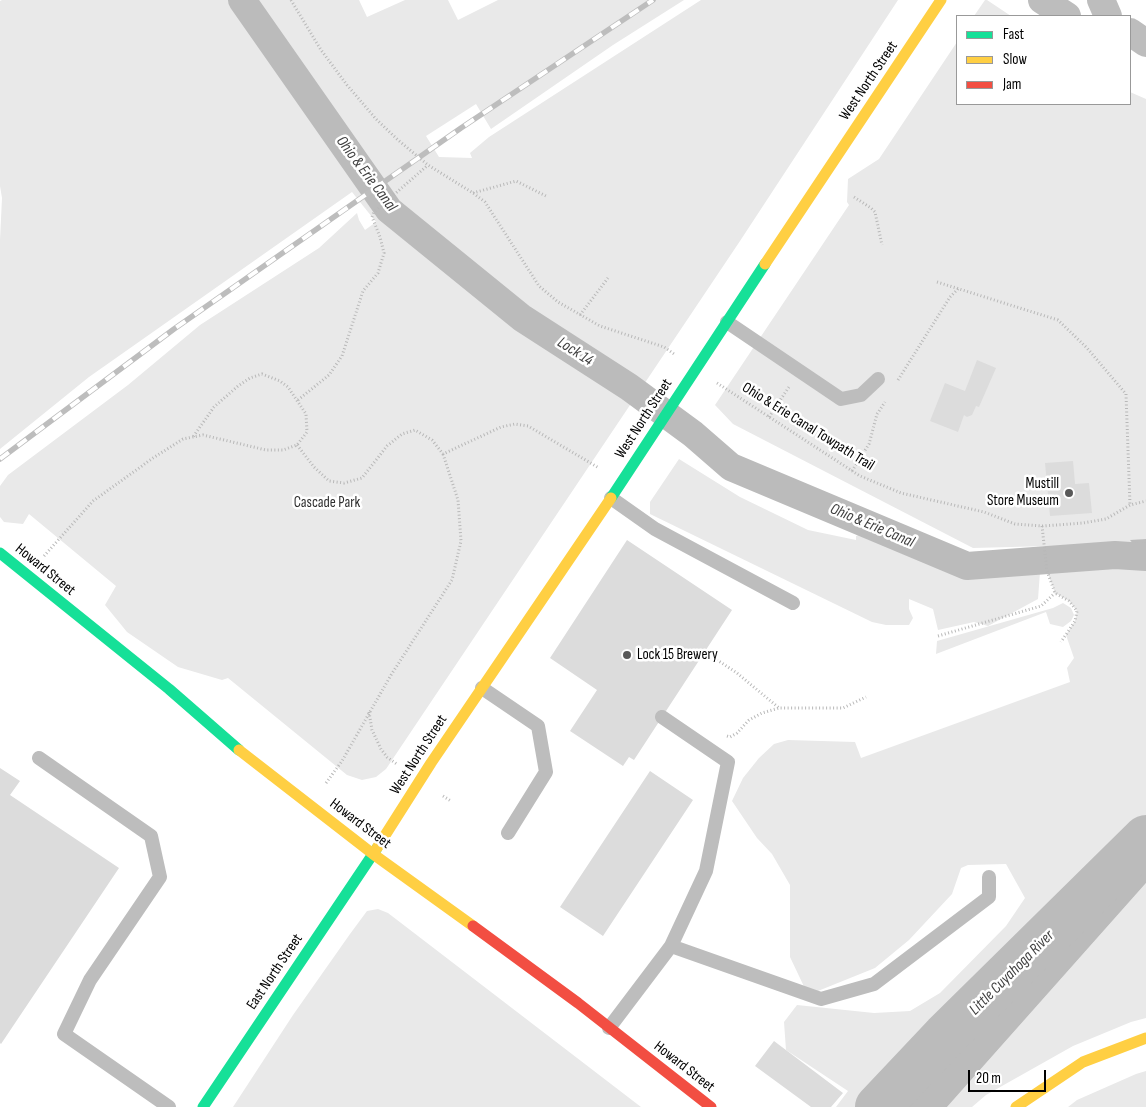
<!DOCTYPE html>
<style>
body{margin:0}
#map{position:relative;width:1146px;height:1107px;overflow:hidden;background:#fff;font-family:"Sofia Sans Condensed",sans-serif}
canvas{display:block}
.legend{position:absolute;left:956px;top:15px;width:175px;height:90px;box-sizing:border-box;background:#fff;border:1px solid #999;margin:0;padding:6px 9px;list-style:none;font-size:15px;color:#000}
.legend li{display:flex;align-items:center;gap:10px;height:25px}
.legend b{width:25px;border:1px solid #999}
.scale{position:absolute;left:968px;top:1070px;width:78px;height:22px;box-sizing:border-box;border:2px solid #000;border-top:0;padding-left:6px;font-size:15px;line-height:18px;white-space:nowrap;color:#000;-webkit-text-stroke:4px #fff;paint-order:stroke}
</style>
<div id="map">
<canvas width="1146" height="1107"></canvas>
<ul class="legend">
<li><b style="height:6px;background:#16e098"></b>Fast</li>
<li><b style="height:6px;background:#ffcf43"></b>Slow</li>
<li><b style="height:6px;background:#f24e42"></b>Jam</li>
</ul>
<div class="scale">20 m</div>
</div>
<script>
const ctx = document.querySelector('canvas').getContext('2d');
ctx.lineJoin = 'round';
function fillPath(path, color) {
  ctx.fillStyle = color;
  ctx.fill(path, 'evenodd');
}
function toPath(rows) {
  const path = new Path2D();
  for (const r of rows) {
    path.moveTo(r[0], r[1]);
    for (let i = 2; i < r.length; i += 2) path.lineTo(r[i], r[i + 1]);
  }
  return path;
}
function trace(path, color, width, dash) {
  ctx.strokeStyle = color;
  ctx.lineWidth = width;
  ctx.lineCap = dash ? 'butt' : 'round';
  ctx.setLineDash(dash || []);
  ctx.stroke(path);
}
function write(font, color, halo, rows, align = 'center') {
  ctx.font = font + ' "Sofia Sans Condensed",sans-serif';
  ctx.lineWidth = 5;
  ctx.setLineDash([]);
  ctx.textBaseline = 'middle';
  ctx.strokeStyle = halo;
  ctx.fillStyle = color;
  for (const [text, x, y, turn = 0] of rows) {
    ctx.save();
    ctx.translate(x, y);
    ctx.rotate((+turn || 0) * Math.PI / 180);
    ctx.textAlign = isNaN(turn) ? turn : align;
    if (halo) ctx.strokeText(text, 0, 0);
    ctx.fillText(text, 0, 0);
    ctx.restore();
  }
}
fillPath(toPath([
 [2,0,359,0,367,17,405,0,448,0,458,20,498,0,684,0,613,45,491,129,476,104,426,136,439,157,472,158,470,153,489,137,701,0,898,0,740,241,386,769,376,777,362,780,347,775,228,678,222,680,178,667,127,632,105,605,116,586,29,514,23,524,4,522,0,517,0,486,8,475,128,385,200,325,319,248,357,213,359,220,365,230,376,222,352,192,89,377,0,449,0,240,2,198,0,186,0,1],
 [985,0,987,0,1011,16,974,16],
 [957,42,957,104,1130,104,1130,92,1146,99,1146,539,1131,541,1146,561,1146,838,1004,978,879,1107,836,1107,848,1091,786,1050,784,1022,797,1005,874,1013,910,1011,940,993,1006,926,1025,898,1006,864,968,865,961,868,952,894,909,940,875,968,808,995,790,957,790,885,772,854,757,838,732,801,743,778,759,758,774,744,788,740,855,742,861,758,1070,682,1067,668,1074,658,1066,635,1075,621,1077,611,1069,601,1055,593,1047,571,1049,546,973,548,733,424,715,405,849,205,847,202,848,179,879,159],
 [679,459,740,497,808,530,856,540,856,536,887,525,922,534,940,550,988,558,1021,556,1040,572,1038,599,988,626,974,622,938,630,933,609,909,599,909,609,913,618,909,625,886,625,872,622,650,514,650,502],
 [1063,603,1071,608,1074,615,1071,621,1063,627,1050,624,1046,612,936,654,937,641,1053,608],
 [1146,883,1146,1018,1131,1022,1073,1046,986,1095,972,1107,947,1107],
 [378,909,388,913,641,1107,233,1107,293,1015,350,934,367,911],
 [1146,1071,1146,1107,1068,1107,1077,1100,1136,1074]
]), '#e9e9e9');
fillPath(toPath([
 [1146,539,1146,561,1130,540],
 [1146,838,1146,883,947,1107,879,1107,1004,978]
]), '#bbb');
trace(toPath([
 [242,0,389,210,522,318,629,387,693,434,731,467,967,566,1115,555,1146,557]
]), '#bbb', 28);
trace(toPath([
 [878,1107,945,1036,1146,838]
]), '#bbb', 46);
fillPath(toPath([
 [977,360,996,368,979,407,976,406,972,415,967,417,964,415,958,432,930,421,945,383,965,391],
 [1073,461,1075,484,1089,483,1092,513,1050,516,1045,463],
 [627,540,732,610,634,760,629,757,623,766,570,731,597,690,550,658],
 [0,768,20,781,10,795,119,868,1,1044,0,1043],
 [650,771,693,800,603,936,560,907],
 [774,1041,843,1093,831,1107,811,1107,755,1066]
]), '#dcdcdc');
trace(toPath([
 [291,0,321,50,347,85,376,119,398,140,428,165,473,193,485,202,539,286,558,302,600,326,664,347,674,354],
 [473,193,516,181,546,196],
 [854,197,871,208,875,212,882,245],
 [937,282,1058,320,1087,348,1126,394,1130,505],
 [580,315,608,278],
 [898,380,950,297,959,288],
 [717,383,860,476,901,493,984,512,1015,524,1042,526,1083,523,1106,519,1130,505,1146,501],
 [298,400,329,375,342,356,363,291,378,273,384,253,380,237,372,217,374,212,428,165],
 [769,417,789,387],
 [297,445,314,467,329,481,344,483,362,478,387,446,402,434,415,430,432,440,443,454,501,427,515,424,528,426,599,468],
 [852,471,869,444,877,414,885,402],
 [1042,526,1047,571,1055,593,1069,601,1077,611,1075,621,1061,642],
 [44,556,93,501,153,458,183,439,203,435,266,450,283,450,297,445,307,432,306,414,288,387,280,381,262,374,250,378,238,386,214,407,193,437],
 [938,636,1041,606,1055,593],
 [705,652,737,673,779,708],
 [369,712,372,730,381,749,387,757,398,765],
 [727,736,730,737,737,733,749,720,762,713,779,708,843,708,866,697],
 [326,783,342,761,391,675,452,580,461,541,458,500,443,454],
 [443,796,451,801]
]), '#b8b8b8', 3, [1, 2.5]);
trace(toPath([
 [727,322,841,399,861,395,878,379],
 [611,498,655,529,793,603],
 [482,688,538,726,546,772,508,833],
 [39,758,151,836,160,877,90,980,64,1034,169,1107],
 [671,946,821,999,874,984,989,897,989,877],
 [609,1028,671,946,706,871,728,762,662,717]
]), '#bdbdbd', 14);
trace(toPath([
 [1042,0,1067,16],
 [1101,0,1108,16],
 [1130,32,1146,43]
]), '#bdbdbd', 28);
trace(toPath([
 [611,498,765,264],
 [0,553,169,689,239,750],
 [203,1107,377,848]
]), '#16e098', 11);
trace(toPath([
 [765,264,941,0],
 [239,750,373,854,473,926],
 [377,848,431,763,611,498],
 [1016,1107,1083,1062,1146,1038]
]), '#ffcf43', 11);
trace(toPath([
 [473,926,578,1003,711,1107]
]), '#f24e42', 11);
const rail = toPath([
 [0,459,174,329,461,128,653,0]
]);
trace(rail, '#bdbdbd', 5.5);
trace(rail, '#fff', 4, [11]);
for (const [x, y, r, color] of [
 [1069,493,5,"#595959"],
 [627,655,5,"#595959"]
]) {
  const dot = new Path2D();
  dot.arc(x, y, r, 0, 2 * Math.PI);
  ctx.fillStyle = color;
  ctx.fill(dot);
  trace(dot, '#fff', 2);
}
write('15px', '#000', '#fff', [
 ["West North Street",869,81,-56],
 ["West North Street",644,419,-57],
 ["Ohio & Erie Canal Towpath Trail",808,427,32],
 ["Howard Street",45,570,39],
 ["West North Street",419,755,-57],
 ["Howard Street",360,824,37],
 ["East North Street",275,972,-56],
 ["Howard Street",684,1067,38]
]);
write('15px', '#000', '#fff', [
 ["Mustill",1059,484],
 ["Store Museum",1059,501],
 ["Lock 15 Brewery",637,655,"left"]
], 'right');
write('15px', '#2e2e2e', '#fff', [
 ["Cascade Park",327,503]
]);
write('italic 16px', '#3f3f3f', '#fff', [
 ["Ohio & Erie Canal",366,174,53],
 ["Lock 14",575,352,33],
 ["Ohio & Erie Canal",872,526,23],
 ["Little Cuyahoga River",1012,973,-45]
]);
</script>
